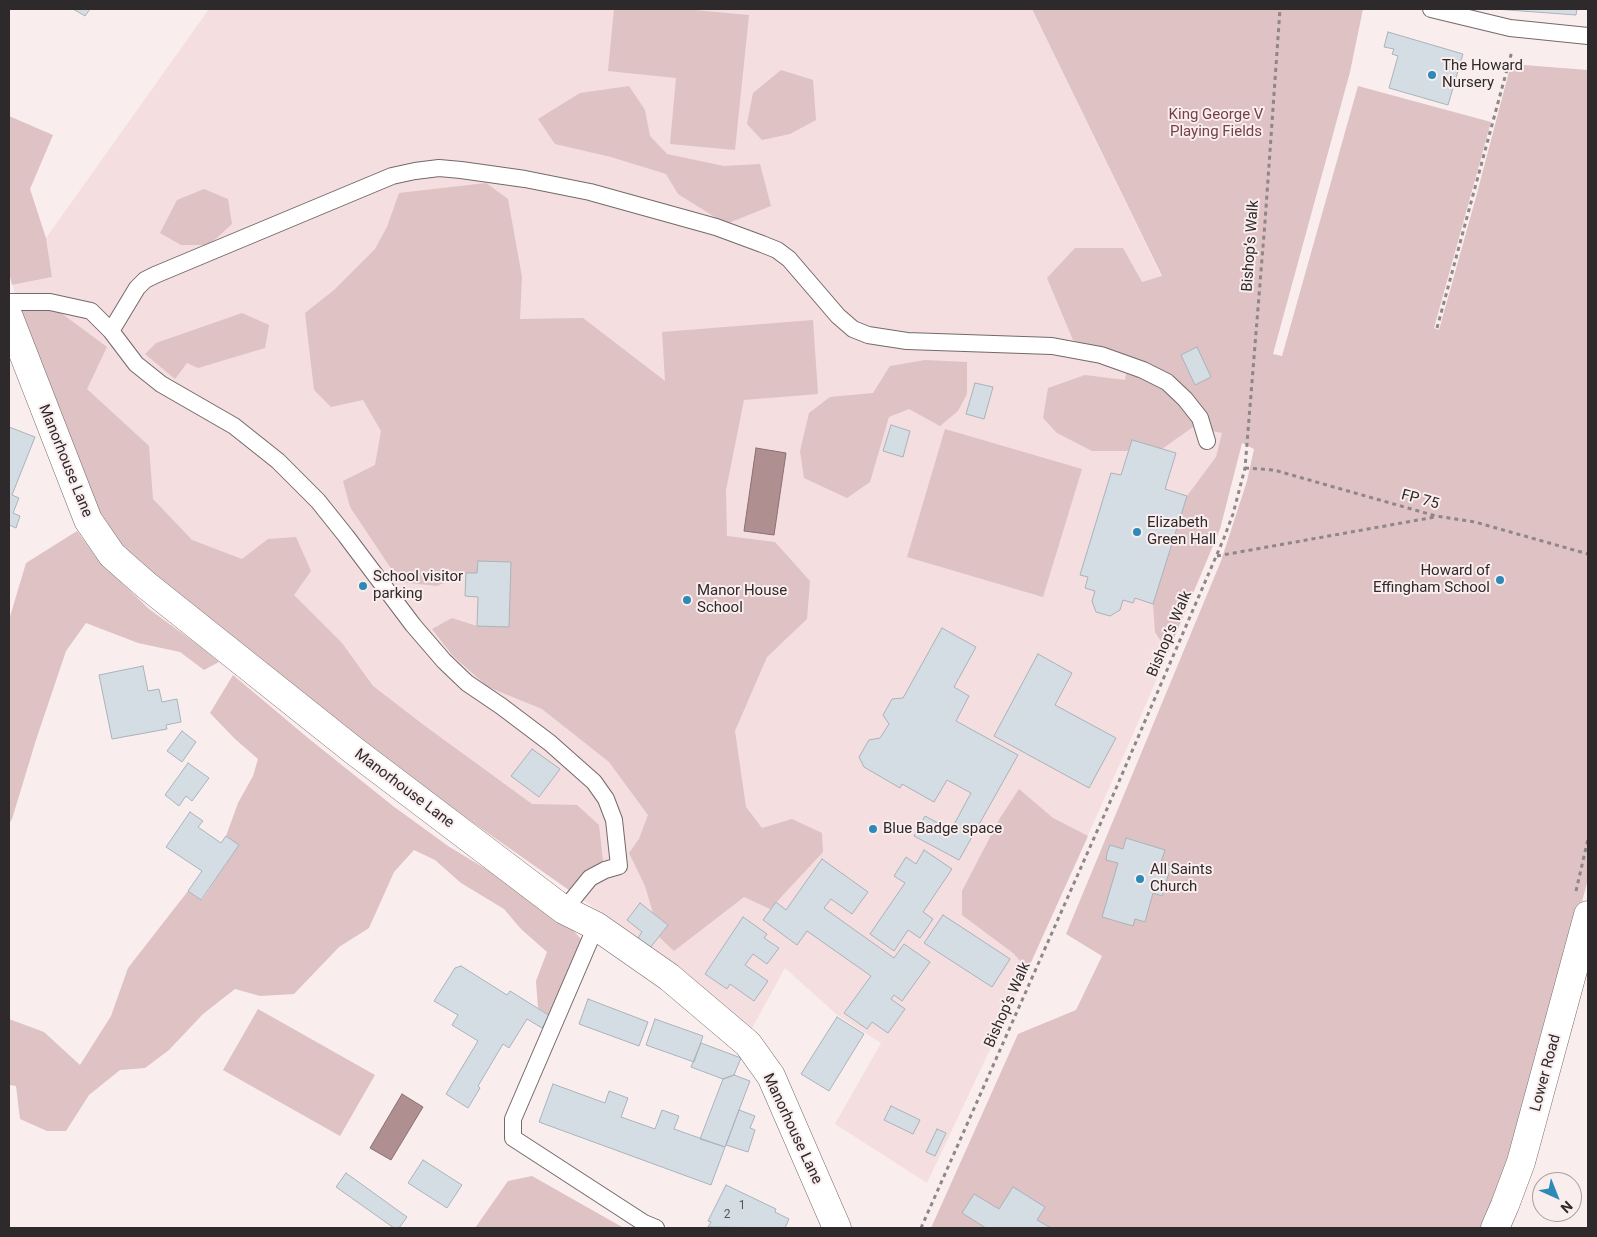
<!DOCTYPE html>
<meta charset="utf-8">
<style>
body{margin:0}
#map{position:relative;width:1597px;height:1237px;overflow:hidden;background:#faedee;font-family:Roboto,sans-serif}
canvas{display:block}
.frame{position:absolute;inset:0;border:10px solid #2e292a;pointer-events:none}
.north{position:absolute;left:1532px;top:1172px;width:50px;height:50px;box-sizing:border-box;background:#faedee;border:1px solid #a89fa0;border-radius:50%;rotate:136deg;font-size:14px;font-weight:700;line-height:20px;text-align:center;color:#2e292a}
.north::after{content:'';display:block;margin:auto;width:18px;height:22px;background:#2d8ab6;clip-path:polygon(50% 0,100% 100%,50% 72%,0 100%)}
</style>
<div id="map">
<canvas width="1597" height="1237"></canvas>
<div class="frame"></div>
<div class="north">N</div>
</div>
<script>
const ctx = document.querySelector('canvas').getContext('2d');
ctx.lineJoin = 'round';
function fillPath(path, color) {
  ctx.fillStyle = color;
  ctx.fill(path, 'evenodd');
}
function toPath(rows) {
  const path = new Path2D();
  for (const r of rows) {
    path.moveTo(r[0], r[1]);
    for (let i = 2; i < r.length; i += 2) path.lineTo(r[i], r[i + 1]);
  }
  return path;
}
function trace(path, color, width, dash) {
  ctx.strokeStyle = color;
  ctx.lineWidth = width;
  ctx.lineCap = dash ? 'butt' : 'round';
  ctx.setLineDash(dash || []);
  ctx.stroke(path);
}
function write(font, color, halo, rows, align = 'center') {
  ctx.font = font + ' Roboto,sans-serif';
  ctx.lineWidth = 4;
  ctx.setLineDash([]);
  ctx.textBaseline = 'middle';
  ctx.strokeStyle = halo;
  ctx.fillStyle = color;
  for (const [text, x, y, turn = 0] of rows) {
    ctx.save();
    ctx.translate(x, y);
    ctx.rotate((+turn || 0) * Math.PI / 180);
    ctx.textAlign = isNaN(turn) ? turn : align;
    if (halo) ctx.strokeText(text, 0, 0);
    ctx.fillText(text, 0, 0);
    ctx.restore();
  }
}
fillPath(toPath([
 [209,9,1032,9,1242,443,1220,529,1185,614,1127,748,1028,969,927,1183,835,1124,881,1043,836,1014,785,968,751,1030,690,977,648,951,607,917,387,762,262,662,19,310,13,285,52,277,46,238]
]), '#f4dee0');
fillPath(toPath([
 [614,9,683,9,749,15,735,150,670,144,676,78,608,71],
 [1032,9,1363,9,1350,72,1273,354,1282,356,1358,86,1491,122,1434,328,1439,330,1476,197,1511,64,1588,70,1588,879,1520,1138,1484,1228,931,1228,1018,1034,1076,1010,1102,956,1066,934,1221,561,1247,481,1254,449,1242,443,1220,529,1168,652,1155,632,1153,604,1187,496,1216,457,1222,433,1193,427,1162,449,1132,440,1128,451,1092,451,1057,433,1043,418,1048,388,1085,375,1125,380,1129,360,1073,340,1047,278,1075,248,1123,248,1142,282,1162,276],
 [1197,348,1195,384,1181,355],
 [781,70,813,80,816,120,790,134,762,140,747,124,753,93],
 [629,86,645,110,650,136,667,154,724,166,760,164,771,206,726,224,678,194,666,174,611,157,555,144,538,119,580,93],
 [9,116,53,135,30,189,46,238,52,277,12,285,9,272],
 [486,183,508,199,522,277,520,319,583,318,665,381,662,332,813,320,818,394,744,400,726,490,727,536,775,542,810,581,807,619,767,657,735,731,746,807,762,828,792,819,822,833,823,852,770,909,744,897,674,951,659,937,668,925,653,913,645,886,629,853,639,839,648,815,609,762,542,709,488,687,453,656,432,629,452,618,477,626,509,627,511,562,478,561,477,573,466,573,437,586,400,582,350,507,343,481,375,465,381,431,363,400,331,407,314,390,305,313,334,290,375,249,387,227,399,193],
 [204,189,228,199,232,224,209,245,181,245,160,233,177,200],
 [19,310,57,310,107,347,87,389,149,446,153,499,192,540,242,559,268,539,296,537,311,571,294,595,342,643,373,686,425,726,532,804,577,805,599,825,603,861,569,890,387,762,166,586,125,549,96,506],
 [242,313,269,325,265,348,198,368,187,363,175,379,145,354,156,343],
 [925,360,967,362,967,394,958,411,940,426,909,409,889,417,870,482,847,498,804,478,800,451,809,413,830,397,873,393,890,366],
 [945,429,1082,469,1043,597,907,557],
 [77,531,98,560,149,609,198,645,219,662,204,670,180,652,138,643,86,623,66,651,36,740,12,819,9,824,9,620,26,563],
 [233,675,308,738,393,806,448,846,517,888,566,923,583,941,550,1016,538,1008,536,981,547,952,521,929,504,909,461,883,435,860,414,850,394,872,369,928,339,947,294,994,260,996,235,989,203,1014,169,1050,145,1068,120,1070,89,1095,66,1131,47,1131,20,1119,16,1086,9,1085,9,1019,44,1032,80,1065,111,1016,128,968,188,891,202,900,238,846,226,836,238,803,253,776,258,759,235,739,210,713],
 [1019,789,1053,818,1088,836,1028,969,1013,953,962,915,962,891,1000,818],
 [258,1009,375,1075,340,1136,223,1070],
 [532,1176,622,1227,622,1228,475,1228,508,1181]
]), '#dec2c4');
const water = toPath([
 [756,448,786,453,774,535,744,531,756,448],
 [402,1094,423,1107,391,1160,370,1148,402,1094]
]);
fillPath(water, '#b08f91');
trace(water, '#897072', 1);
const building = toPath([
 [73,9,90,9,85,16,73,9],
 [1495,9,1577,9,1576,15,1495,9],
 [1388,32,1463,54,1448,105,1389,88,1398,56,1392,54,1394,49,1384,47,1388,32],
 [1197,347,1211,377,1195,385,1181,355,1197,347],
 [975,383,993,387,984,419,966,414,975,383],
 [891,425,910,431,903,457,883,451,891,425],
 [9,427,35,437,12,495,19,498,13,513,20,516,16,528,9,525,9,427],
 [1132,440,1176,453,1165,489,1187,496,1153,604,1135,598,1133,603,1123,600,1120,610,1110,616,1096,612,1092,601,1095,591,1085,588,1088,577,1080,575,1111,473,1121,475,1132,440],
 [478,561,511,562,509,627,477,626,478,597,465,596,466,573,477,573,478,561],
 [942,628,976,647,954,687,969,696,956,721,1018,755,959,860,914,836,925,816,951,830,971,793,947,780,934,802,902,784,900,788,864,767,859,757,869,740,880,738,889,724,883,715,892,699,903,698,942,628],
 [1038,654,1072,673,1055,705,1116,738,1089,788,994,736,1038,654],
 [143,666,148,691,159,689,162,702,177,699,181,722,166,725,167,729,112,739,99,675,143,666],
 [182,731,196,742,182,762,167,751,182,731],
 [532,749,560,769,539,797,511,776,532,749],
 [188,763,209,778,192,801,186,796,179,806,165,795,188,763],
 [190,812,203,821,198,827,221,843,226,836,239,845,201,900,188,891,202,871,166,847,190,812],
 [1126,838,1165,850,1161,862,1171,866,1162,896,1153,893,1145,922,1135,919,1133,926,1102,917,1118,863,1106,860,1107,853,1110,845,1123,849,1126,838],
 [924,850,952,869,923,912,933,919,920,938,908,930,894,951,870,934,905,883,894,876,906,857,916,864,924,850],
 [822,859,868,892,852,914,831,899,824,908,894,958,904,944,930,962,902,1001,894,995,891,999,905,1009,888,1033,872,1022,867,1029,844,1013,871,976,807,931,797,945,763,920,776,902,786,910,822,859],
 [640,903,668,925,650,948,638,938,642,932,627,920,640,903],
 [943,915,1010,959,992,987,924,943,943,915],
 [743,917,767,934,764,938,779,948,767,964,753,954,745,965,768,981,754,1001,730,984,727,989,705,974,743,917],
 [461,966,507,995,510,991,550,1016,542,1028,527,1019,509,1048,503,1044,478,1086,480,1088,468,1108,446,1094,478,1041,452,1025,458,1015,434,1001,455,968,461,966],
 [588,999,648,1022,639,1046,579,1024,588,999],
 [837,1017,864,1034,829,1091,801,1074,837,1017],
 [655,1019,703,1036,694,1062,646,1045,655,1019],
 [701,1043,741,1058,734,1075,723,1079,691,1067,701,1043],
 [734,1075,750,1081,725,1147,700,1139,723,1079,734,1075],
 [553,1084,605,1103,609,1091,628,1098,621,1117,655,1129,662,1110,679,1116,674,1129,725,1147,711,1185,539,1122,553,1084],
 [891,1106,920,1120,913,1134,884,1120,891,1106],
 [739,1110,755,1116,750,1128,755,1130,748,1152,726,1145,739,1110],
 [937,1129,946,1133,935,1156,926,1152,937,1129],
 [423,1160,462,1185,447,1208,408,1183,423,1160],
 [346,1173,407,1217,399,1228,394,1228,336,1187,346,1173],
 [726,1185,776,1209,775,1212,789,1219,785,1228,708,1227,711,1222,708,1221,726,1185],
 [1013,1187,1045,1207,1037,1220,1051,1228,986,1228,962,1213,974,1194,999,1209,1013,1187]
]);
fillPath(building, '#d3dde3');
trace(building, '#a9b3b9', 1);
const lane = toPath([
 [1431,9,1510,28,1588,36],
 [9,302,50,302,91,311,111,331,136,364,161,384,234,426,278,461,318,501,346,536,413,625,444,661,467,683,501,706,550,743,594,782,606,799,614,820,619,866,605,870,590,878,564,910],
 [111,331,137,288,145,280,155,275,392,176,415,171,439,168,461,170,525,179,590,192,716,227,762,244,777,250,789,259,838,316,853,329,868,335,907,341,1052,346,1101,355,1143,370,1167,382,1185,399,1200,418,1207,441],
 [596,926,513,1119,513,1138,644,1223,656,1228]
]);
const street = toPath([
 [9,317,88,520,112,555,146,585,353,750,564,910,596,926,669,977,748,1044,771,1076,837,1228]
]);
const secondary = toPath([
 [1495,1228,1505,1205,1521,1162,1588,915]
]);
trace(lane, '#746969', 18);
trace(street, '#746969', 29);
trace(secondary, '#746969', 29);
trace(toPath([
 [1437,328,1512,51],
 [1245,468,1274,470,1436,516,1475,522,1588,554],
 [1217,556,1435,517],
 [1576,891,1588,839],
 [921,1228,1114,793,1224,538,1233,514,1245,468,1265,222,1280,9]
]), '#8e8687', 3, [4, 4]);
trace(lane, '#fff', 16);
trace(street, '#fff', 28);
trace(secondary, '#fff', 28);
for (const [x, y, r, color] of [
 [1432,75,5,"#2d8ab6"],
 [1137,532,5,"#2d8ab6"],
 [1500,580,5,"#2d8ab6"],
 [363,586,5,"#2d8ab6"],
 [687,600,5,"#2d8ab6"],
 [873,829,5,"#2d8ab6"],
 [1140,879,5,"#2d8ab6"]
]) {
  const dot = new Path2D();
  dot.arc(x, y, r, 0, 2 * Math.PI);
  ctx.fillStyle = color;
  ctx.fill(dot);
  trace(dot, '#faedee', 2);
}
write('12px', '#575658', null, [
 ["1",742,1206],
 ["2",727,1215]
]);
write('15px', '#2e292a', '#faedee', [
 ["The Howard",1442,66],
 ["Nursery",1442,83],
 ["Elizabeth",1147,523],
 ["Green Hall",1147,540],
 ["Howard of",1490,571,"right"],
 ["Effingham School",1490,588,"right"],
 ["School visitor",373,577],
 ["parking",373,594],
 ["Manor House",697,591],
 ["School",697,608],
 ["Blue Badge space",883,829],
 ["All Saints",1150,870],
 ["Church",1150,887]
], 'left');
write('15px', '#734147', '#faedee', [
 ["King George V",1216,115],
 ["Playing Fields",1216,132]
]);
write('15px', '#2e292a', '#faedee', [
 ["Bishop’s Walk",1251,246,-86],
 ["Manorhouse Lane",65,461,68],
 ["FP 75",1420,500,15],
 ["Bishop’s Walk",1170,634,-67],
 ["Manorhouse Lane",404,789,37],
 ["Bishop’s Walk",1008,1005,-66],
 ["Lower Road",1546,1073,-75],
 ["Manorhouse Lane",792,1129,65]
]);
</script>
